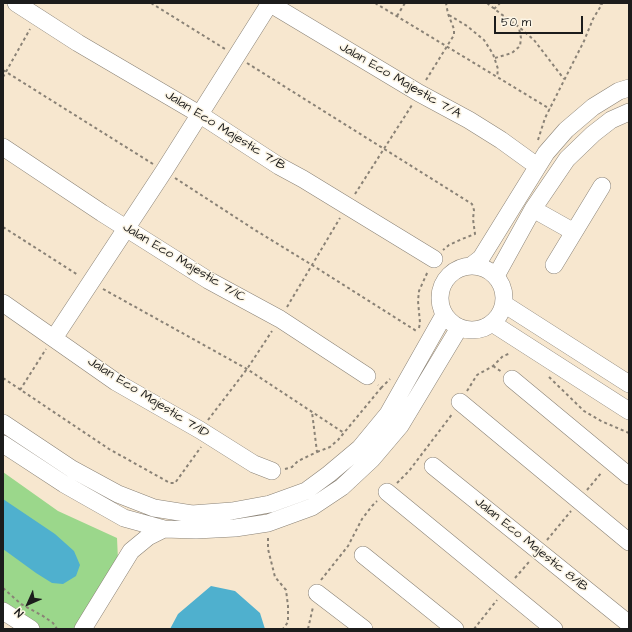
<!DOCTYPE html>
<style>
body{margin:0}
#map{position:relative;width:632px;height:632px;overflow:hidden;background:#f7e7cf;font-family:"Architects Daughter",sans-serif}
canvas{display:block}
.frame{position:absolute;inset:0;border:4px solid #1c1c1c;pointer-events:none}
.north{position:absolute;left:8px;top:584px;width:40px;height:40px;-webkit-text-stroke:3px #fcf5e5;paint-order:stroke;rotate:225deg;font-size:11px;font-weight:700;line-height:16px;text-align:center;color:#1c1c1c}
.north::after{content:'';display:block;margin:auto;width:14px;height:18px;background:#1c1c1c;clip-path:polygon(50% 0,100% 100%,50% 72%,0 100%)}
.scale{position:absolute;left:494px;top:16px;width:89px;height:18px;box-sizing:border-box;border:2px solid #1c1c1c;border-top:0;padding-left:5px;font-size:12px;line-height:14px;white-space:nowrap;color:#1c1c1c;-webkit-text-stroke:3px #fcf5e5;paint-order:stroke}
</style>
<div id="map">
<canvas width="632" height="632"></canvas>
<div class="frame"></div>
<div class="north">N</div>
<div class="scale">50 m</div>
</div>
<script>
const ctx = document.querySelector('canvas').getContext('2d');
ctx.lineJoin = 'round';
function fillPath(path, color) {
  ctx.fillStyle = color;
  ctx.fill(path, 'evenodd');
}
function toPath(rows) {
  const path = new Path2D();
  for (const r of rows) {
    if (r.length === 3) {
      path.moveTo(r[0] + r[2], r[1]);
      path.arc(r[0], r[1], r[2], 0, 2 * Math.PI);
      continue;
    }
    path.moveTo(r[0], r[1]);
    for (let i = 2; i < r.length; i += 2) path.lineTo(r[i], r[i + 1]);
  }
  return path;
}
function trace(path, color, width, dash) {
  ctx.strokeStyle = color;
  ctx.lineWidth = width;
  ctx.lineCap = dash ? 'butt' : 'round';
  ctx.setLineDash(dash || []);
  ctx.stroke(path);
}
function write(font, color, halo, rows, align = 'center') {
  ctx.font = font + ' "Architects Daughter",sans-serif';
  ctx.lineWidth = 3;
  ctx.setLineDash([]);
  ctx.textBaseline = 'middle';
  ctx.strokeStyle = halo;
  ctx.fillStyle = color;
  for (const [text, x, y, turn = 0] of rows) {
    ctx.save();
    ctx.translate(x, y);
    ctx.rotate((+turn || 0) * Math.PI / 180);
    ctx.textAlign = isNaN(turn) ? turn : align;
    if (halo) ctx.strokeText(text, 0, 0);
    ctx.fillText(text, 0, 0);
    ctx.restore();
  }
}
fillPath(toPath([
 [3,472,58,511,117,538,118,560,78,629,40,629,3,605]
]), '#9bd78b');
fillPath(toPath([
 [3,499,55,534,74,551,80,565,76,576,63,584,52,583,36,573,3,549],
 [211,586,235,591,260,613,265,629,170,629,178,614]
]), '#4fb0ce');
const minor = toPath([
 [16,3,78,43,199,114,279,166,303,179,434,259],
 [269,3,419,93,469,120,501,140,530,161],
 [3,147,102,213,208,280,280,319,367,376],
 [533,209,574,232],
 [472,265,481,258,546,153,566,130,593,107,619,91,629,88],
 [554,265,602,186],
 [472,298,32],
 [496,276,533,209,567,159,593,134,611,120,629,112],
 [3,303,116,382,200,430,254,464,272,471],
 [504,304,629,384],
 [492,323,629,411],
 [54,338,164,171,270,3],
 [512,379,629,476],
 [460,402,629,542],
 [3,423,72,469,118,494,154,508,192,514,232,511,270,504,306,491,329,474,360,448,388,414,444,315],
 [3,444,64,484,124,518,164,529,196,530,235,528,268,523,312,507,342,487,372,459,400,426,459,328],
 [433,466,629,624],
 [387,492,554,629],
 [363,555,455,629],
 [317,593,364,629],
 [3,611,31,629],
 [83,629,131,551,148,537,164,529]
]);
trace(minor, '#8a8276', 18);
trace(toPath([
 [151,3,225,49],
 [375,3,550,109],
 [487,3,501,14,519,27,534,40,564,79],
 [494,9,500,3],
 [449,15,467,26,484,40,493,54,498,69,497,77],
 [397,16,405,3],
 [495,58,512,53,520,46,521,38,519,28],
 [247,63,472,204,474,210,473,219,475,234,462,239,449,245,443,250],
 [3,70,153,164],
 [3,77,30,29],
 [426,80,454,35,454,29,448,14,446,3],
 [538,140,545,118,584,41,593,19,602,4,598,3],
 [175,178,255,230,312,265,418,332],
 [355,194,412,105],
 [3,227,78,275],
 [103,289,247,369,344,433],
 [287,307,340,218],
 [419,328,420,323,418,301,419,291,428,271],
 [493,366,502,372],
 [549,377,584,411,601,421,629,433],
 [3,378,109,449,170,483,175,483,201,447],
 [381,388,390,379],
 [20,390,46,349],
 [467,391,477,375,493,366,503,356,511,353],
 [208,420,247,369,272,331],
 [317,452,330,447,338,440,381,388,378,385],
 [285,469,292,467,298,461,317,452,312,412],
 [397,483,409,471,453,413],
 [587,490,602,472],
 [268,538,268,549,275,577,286,590,288,606,288,622,283,629],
 [547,540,571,511],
 [515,578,529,562],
 [321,580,348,546,362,519,372,506,377,501],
 [3,588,21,604,43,616,53,623,57,629],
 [308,629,313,607],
 [474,629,497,600]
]), '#8a8276', 2, [3, 3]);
trace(minor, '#fff', 17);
write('13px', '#1c1c1c', '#fcf5e5', [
 ["Jalan Eco Majestic 7/A",400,81,30],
 ["Jalan Eco Majestic 7/B",225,131,32],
 ["Jalan Eco Majestic 7/1C",184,263,31],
 ["Jalan Eco Majestic 7/1D",148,398,32],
 ["Jalan Eco Majestic 8/1B",531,545,39]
]);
</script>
